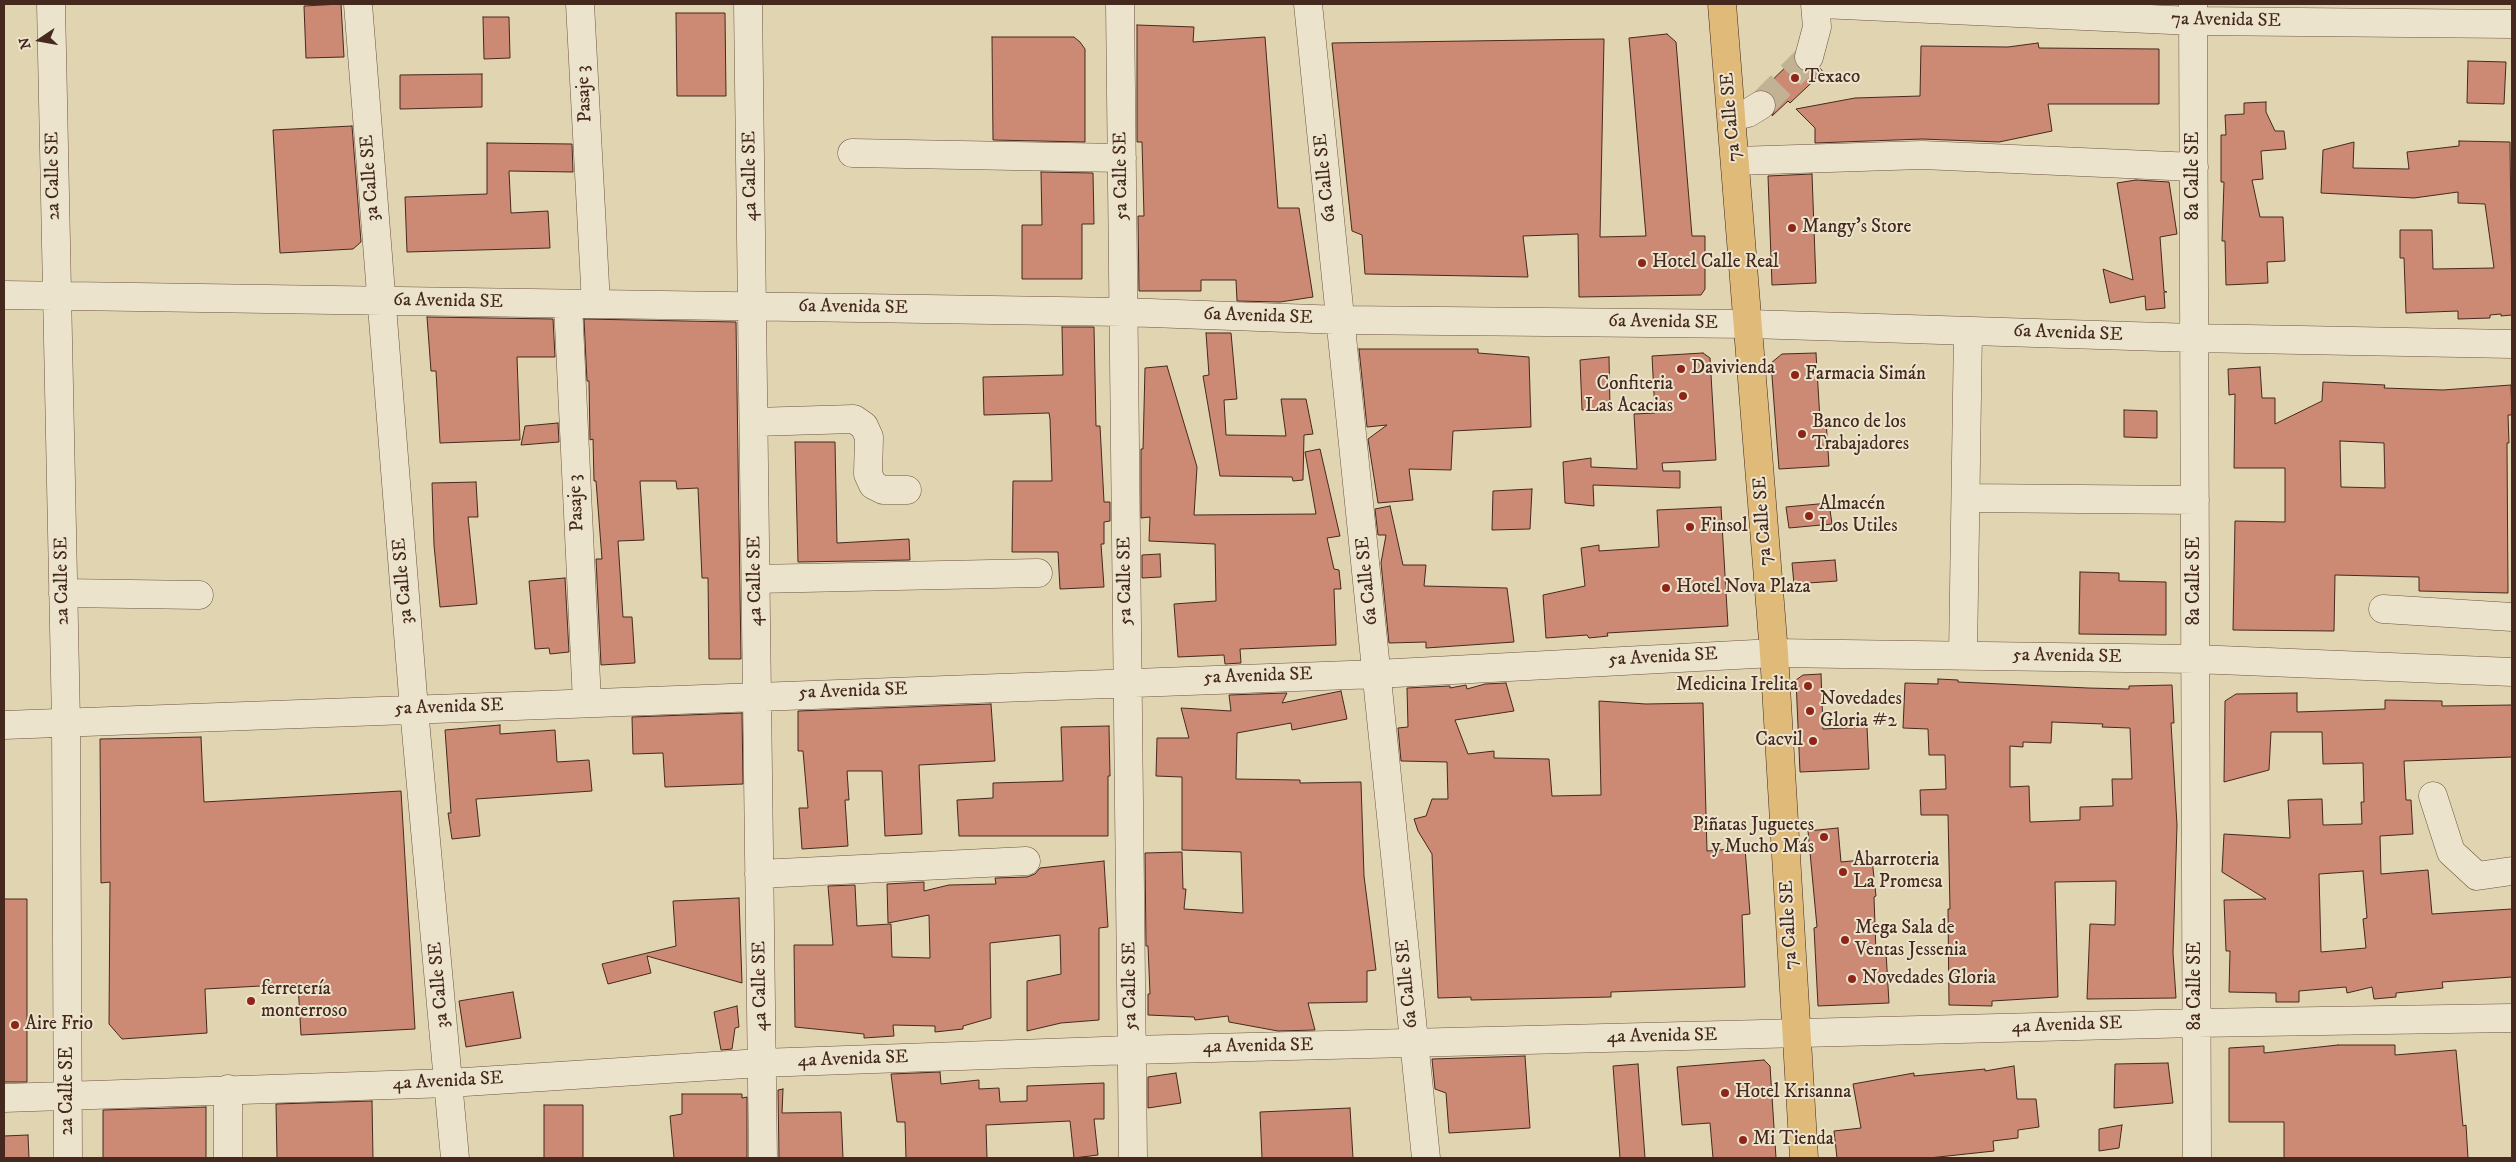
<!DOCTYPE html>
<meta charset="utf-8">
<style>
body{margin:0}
#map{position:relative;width:2516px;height:1162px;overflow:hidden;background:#e1d4b1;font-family:"IM FELL DW Pica",serif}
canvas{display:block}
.frame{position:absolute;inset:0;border:5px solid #46291e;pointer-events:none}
.north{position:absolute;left:15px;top:15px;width:50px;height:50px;-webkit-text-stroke:4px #ece3cc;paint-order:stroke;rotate:258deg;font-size:14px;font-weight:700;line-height:20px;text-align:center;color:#46291e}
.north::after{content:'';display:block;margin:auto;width:18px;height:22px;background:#46291e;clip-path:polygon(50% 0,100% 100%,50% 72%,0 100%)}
</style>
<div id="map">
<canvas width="2516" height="1162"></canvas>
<div class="frame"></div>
<div class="north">N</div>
</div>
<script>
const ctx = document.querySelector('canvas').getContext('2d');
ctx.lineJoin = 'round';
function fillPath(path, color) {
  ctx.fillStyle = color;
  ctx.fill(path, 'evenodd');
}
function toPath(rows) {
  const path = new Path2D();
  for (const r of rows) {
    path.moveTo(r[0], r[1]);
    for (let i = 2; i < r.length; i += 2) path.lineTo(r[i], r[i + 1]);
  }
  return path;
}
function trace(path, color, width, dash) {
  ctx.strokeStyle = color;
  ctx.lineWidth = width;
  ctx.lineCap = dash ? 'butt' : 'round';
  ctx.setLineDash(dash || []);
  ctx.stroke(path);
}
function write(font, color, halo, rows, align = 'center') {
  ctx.font = font + ' "IM FELL DW Pica",serif';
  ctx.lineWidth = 4;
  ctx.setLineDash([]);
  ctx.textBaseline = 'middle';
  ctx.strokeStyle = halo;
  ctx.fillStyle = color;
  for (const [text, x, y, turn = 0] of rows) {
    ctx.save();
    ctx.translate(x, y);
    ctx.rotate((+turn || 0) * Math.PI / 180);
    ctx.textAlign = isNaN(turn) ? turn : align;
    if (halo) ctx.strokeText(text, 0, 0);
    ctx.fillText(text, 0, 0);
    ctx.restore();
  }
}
const building = toPath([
 [341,4,344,57,306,58,304,6,341,4],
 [676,13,725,13,726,96,677,96,676,13],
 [483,17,509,17,510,58,484,59,483,17],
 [1137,25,1194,27,1193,42,1265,37,1278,208,1299,208,1313,297,1280,302,1237,301,1236,280,1201,280,1201,291,1139,291,1138,216,1144,216,1142,142,1137,142,1137,25],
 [1667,34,1676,42,1692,236,1705,236,1705,289,1701,295,1579,297,1578,234,1523,236,1528,277,1365,274,1362,235,1352,231,1332,43,1604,39,1600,237,1646,236,1629,38,1667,34],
 [992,37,1074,37,1080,42,1085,49,1085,142,993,140,992,37],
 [2038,43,2039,48,2159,49,2159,104,2048,104,2052,131,1999,142,1922,139,1815,143,1815,128,1796,109,1855,98,1920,96,1921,46,2008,47,2038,43],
 [1794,59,1798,68,1805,72,1813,72,1820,68,1823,72,1790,103,1788,101,1772,116,1777,105,1775,97,1769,92,1762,90,1794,59],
 [2468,61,2506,62,2504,104,2467,103,2468,61],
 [482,74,482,107,400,109,400,75,482,74],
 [2266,102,2266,112,2275,131,2284,131,2286,149,2261,151,2263,179,2252,180,2260,217,2283,217,2285,261,2267,262,2268,283,2226,285,2225,241,2222,241,2224,182,2221,182,2221,135,2226,135,2225,115,2244,114,2244,103,2266,102],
 [352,126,361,242,353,249,280,253,273,130,352,126],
 [2459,141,2510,142,2512,315,2501,316,2501,314,2490,315,2490,318,2458,319,2458,311,2406,313,2404,258,2400,258,2400,230,2432,230,2433,269,2494,268,2485,204,2458,203,2458,192,2414,198,2321,193,2323,150,2354,142,2353,168,2409,169,2407,152,2459,146,2459,141],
 [487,143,572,144,573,172,509,171,511,213,548,211,550,248,407,252,405,197,487,194,487,143],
 [1041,172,1093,173,1094,224,1082,224,1082,279,1022,279,1022,225,1042,225,1041,172],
 [1812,174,1816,283,1772,285,1768,176,1812,174],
 [2136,180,2169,182,2177,234,2160,237,2164,291,2167,292,2164,292,2165,308,2146,310,2145,296,2110,303,2103,269,2133,280,2117,183,2136,180],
 [427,317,553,319,555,357,517,357,520,440,440,443,436,371,431,371,427,317],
 [584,319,736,322,741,659,709,659,708,578,702,578,698,488,677,489,676,481,640,481,644,540,618,541,623,617,632,617,635,663,601,665,596,559,602,559,596,481,594,481,593,439,590,440,589,381,587,381,584,319],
 [1062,327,1094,327,1096,426,1100,426,1104,502,1110,502,1110,521,1104,522,1104,544,1101,544,1104,587,1060,589,1058,552,1012,552,1013,481,1052,481,1050,419,1049,413,984,415,983,377,1063,375,1062,327],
 [1206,333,1231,333,1237,399,1224,400,1226,435,1286,436,1281,399,1306,399,1313,434,1304,435,1303,480,1293,481,1292,477,1220,476,1203,376,1209,375,1206,333],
 [1359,349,1478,349,1478,353,1529,357,1531,427,1453,431,1451,470,1409,469,1413,500,1378,503,1368,439,1387,425,1367,427,1359,349],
 [1703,353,1710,358,1716,460,1662,463,1663,471,1680,471,1680,488,1593,485,1594,506,1565,503,1563,462,1591,458,1591,467,1637,469,1634,414,1655,413,1652,356,1703,353],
 [1816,353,1820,420,1826,420,1829,466,1779,469,1771,363,1782,354,1816,353],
 [1609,357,1610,409,1582,410,1580,360,1609,357],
 [1167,366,1197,467,1194,515,1316,514,1305,452,1320,449,1340,536,1327,538,1334,569,1339,570,1341,589,1334,589,1336,645,1240,649,1241,663,1225,664,1224,655,1178,657,1174,604,1216,601,1215,544,1149,541,1150,517,1141,518,1141,449,1143,449,1145,368,1167,366],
 [2260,367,2262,398,2275,398,2275,424,2322,401,2323,382,2385,385,2384,388,2443,390,2511,385,2512,415,2508,415,2509,443,2507,443,2508,593,2419,591,2419,577,2335,575,2334,631,2233,630,2235,521,2285,522,2285,468,2234,468,2235,394,2229,395,2228,369,2260,367],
 [2340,441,2384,443,2385,488,2341,487,2340,441],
 [2124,410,2157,411,2157,438,2124,437,2124,410],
 [558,423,559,442,521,445,525,426,558,423],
 [795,442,835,442,837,543,909,539,910,560,798,562,795,442],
 [476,482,478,517,468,517,477,604,440,607,434,545,432,483,476,482],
 [1532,489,1530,529,1492,530,1493,491,1532,489],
 [1829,503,1832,524,1789,528,1786,507,1829,503],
 [1390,506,1403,565,1426,565,1424,586,1507,588,1514,642,1426,648,1426,642,1389,643,1381,563,1386,535,1378,535,1375,509,1390,506],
 [1721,507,1728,626,1607,633,1608,636,1589,638,1587,635,1546,638,1543,595,1585,586,1581,548,1599,545,1599,551,1659,547,1657,510,1721,507],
 [1160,554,1161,577,1142,578,1142,555,1160,554],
 [1835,560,1837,581,1794,584,1792,563,1835,560],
 [2080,572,2119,573,2119,581,2166,582,2166,635,2079,634,2080,572],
 [565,578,569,652,550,654,549,648,535,649,529,581,565,578],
 [1821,674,1823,729,1867,727,1869,769,1800,772,1796,680,1803,675,1821,674],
 [1938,679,1958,680,1958,682,2088,688,2129,689,2129,686,2172,685,2174,723,2171,723,2177,825,2173,953,2176,998,2087,999,2090,924,2115,925,2116,881,2055,882,2058,997,1992,1001,1992,1006,1949,1005,1948,909,1950,909,1948,815,1921,815,1920,790,1946,789,1945,755,1929,755,1928,729,1903,728,1905,683,1938,684,1938,679],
 [2052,722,2103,724,2102,727,2130,728,2132,779,2112,779,2113,806,2080,807,2080,820,2030,822,2029,786,2010,787,2010,746,2023,747,2023,742,2051,743,2052,722],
 [1506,683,1514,711,1455,720,1468,754,1494,751,1494,758,1549,759,1552,796,1601,795,1599,701,1646,704,1703,703,1707,851,1745,848,1750,914,1742,915,1745,987,1611,992,1611,997,1471,1000,1471,997,1438,998,1432,854,1418,831,1414,819,1426,816,1432,799,1448,799,1447,762,1401,761,1398,728,1408,727,1407,688,1450,686,1450,688,1466,685,1467,689,1485,684,1506,683],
 [1341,691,1347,719,1292,730,1291,723,1237,733,1236,779,1300,780,1300,783,1361,782,1364,876,1376,970,1367,971,1367,1002,1308,1003,1315,1030,1278,1031,1229,1022,1228,1016,1195,1020,1194,1017,1148,1015,1148,994,1150,994,1148,946,1146,946,1145,853,1182,852,1183,889,1186,889,1184,909,1243,913,1241,852,1182,850,1182,777,1156,776,1157,738,1189,738,1181,708,1231,711,1229,695,1287,693,1282,703,1341,691],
 [2297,693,2297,712,2385,709,2385,700,2442,701,2442,706,2512,705,2512,757,2404,761,2406,800,2411,800,2413,834,2380,836,2381,874,2428,870,2432,914,2512,909,2512,977,2442,982,2443,988,2396,993,2396,997,2374,999,2372,987,2347,993,2346,987,2299,991,2299,1002,2276,1002,2276,993,2229,992,2230,951,2226,951,2224,900,2266,899,2222,872,2224,834,2290,838,2288,800,2322,799,2323,825,2362,824,2361,802,2364,802,2363,763,2323,764,2322,732,2271,732,2269,770,2224,782,2225,701,2236,694,2297,693],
 [2363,871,2367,918,2363,919,2366,948,2321,952,2319,874,2363,871],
 [991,704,995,761,919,765,922,834,885,836,882,771,847,771,849,800,845,800,848,846,802,849,799,808,808,808,803,751,798,751,798,711,991,704],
 [742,713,743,784,665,787,663,753,633,754,632,717,742,713],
 [500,725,500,734,555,730,557,762,589,760,592,791,476,799,480,836,452,839,448,813,451,813,445,730,500,725],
 [1109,726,1110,776,1108,776,1108,836,959,836,957,800,993,798,993,783,1063,781,1061,727,1109,726],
 [201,737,204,802,401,791,415,1029,301,1035,298,984,205,989,207,1033,122,1039,109,1024,110,882,101,883,100,739,201,737],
 [1838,828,1841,862,1872,859,1876,896,1874,897,1876,953,1886,952,1889,1003,1818,1006,1814,928,1817,927,1808,831,1838,828],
 [1104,861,1108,927,1099,928,1099,1020,1061,1023,1027,1031,1027,981,1061,974,1060,935,990,943,991,1018,963,1026,963,1029,935,1032,935,1026,893,1025,894,1036,864,1038,864,1034,795,1027,794,945,833,945,828,886,855,885,857,926,891,924,892,957,930,958,929,915,888,923,887,884,924,882,924,891,949,885,996,884,995,878,1027,877,1035,874,1040,868,1104,861],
 [739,898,742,983,647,956,651,973,608,984,602,964,676,946,673,901,739,898],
 [4,899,27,899,27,1082,4,1082,4,899],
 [513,992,521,1038,466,1047,459,1001,513,992],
 [737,1006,739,1027,735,1028,732,1049,721,1050,714,1012,737,1006],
 [2338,1045,2395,1045,2395,1055,2456,1050,2463,1126,2466,1125,2468,1158,2284,1158,2284,1122,2229,1122,2229,1048,2264,1046,2264,1053,2338,1045],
 [1525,1056,1530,1128,1449,1133,1446,1093,1435,1089,1432,1059,1525,1056],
 [1764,1060,1770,1066,1776,1158,1713,1158,1710,1123,1682,1125,1677,1067,1764,1060],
 [2168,1063,2173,1103,2114,1108,2115,1064,2168,1063],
 [1638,1064,1645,1158,1620,1158,1613,1066,1638,1064],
 [2014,1066,2017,1099,2036,1099,2039,1127,2018,1130,2018,1138,1993,1141,1994,1151,1929,1158,1837,1158,1834,1131,1861,1128,1853,1084,1914,1073,1914,1076,1985,1069,1985,1071,2014,1066],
 [940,1072,941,1084,979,1080,979,1089,999,1088,1000,1102,1027,1101,1027,1086,1104,1083,1104,1119,1094,1119,1098,1155,1074,1158,1070,1121,986,1125,987,1158,906,1158,905,1122,897,1122,891,1074,940,1072],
 [1176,1073,1181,1103,1148,1108,1148,1077,1176,1073],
 [783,1089,782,1113,841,1112,843,1158,779,1158,778,1090,783,1089],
 [682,1094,742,1094,742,1098,747,1097,747,1158,674,1158,670,1116,682,1114,682,1094],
 [372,1101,373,1158,277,1158,276,1104,372,1101],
 [544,1105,583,1105,583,1158,544,1158,544,1105],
 [206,1107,206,1158,103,1158,103,1110,206,1107],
 [1350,1108,1353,1158,1262,1158,1260,1112,1350,1108],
 [2122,1125,2119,1148,2099,1151,2099,1129,2122,1125],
 [28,1135,29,1158,4,1158,4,1136,28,1135]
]);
fillPath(building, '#cc8973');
trace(building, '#46291e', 1);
trace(toPath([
 [1761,105,1809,57]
]), '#c2b294', 28, [28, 14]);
const minor = toPath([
 [51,4,66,722,68,1158],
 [358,4,414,709,455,1158],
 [580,4,596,304],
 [748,4,763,1158],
 [1120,4,1133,1158],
 [1308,4,1426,1158],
 [1821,4,2193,21,2512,24],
 [2193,4,2197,1158],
 [1809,57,1817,27,1815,4],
 [1732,117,1748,113,1761,105],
 [852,153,1122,158],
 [1736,161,1922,155,2194,167],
 [4,295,1123,312,1341,320,1750,324,2194,338,2512,344],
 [568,304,587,702],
 [754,422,854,419,864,426,869,437,868,474,873,485,883,490,907,490],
 [1966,498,2195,500],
 [756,579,1038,573],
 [63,593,199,595],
 [2383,609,2512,617],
 [1963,655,1968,331],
 [4,725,1377,674,1774,653,2195,659,2512,672],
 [2433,796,2451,852,2477,876,2512,871],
 [759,874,1026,861],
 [228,1089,228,1158],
 [4,1098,449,1083,761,1063,1132,1050,2196,1023,2512,1018]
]);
const major = toPath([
 [1722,4,1774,653,1804,1158]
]);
trace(minor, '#6d5443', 29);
trace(major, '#46291e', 29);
trace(minor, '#ece3cc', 28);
trace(major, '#e0ba78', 28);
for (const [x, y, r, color] of [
 [1795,78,5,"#8f2418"],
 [1792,228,5,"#8f2418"],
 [1642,263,5,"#8f2418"],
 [1681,369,5,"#8f2418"],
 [1795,375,5,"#8f2418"],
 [1683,396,5,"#8f2418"],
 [1802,434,5,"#8f2418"],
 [1809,516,5,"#8f2418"],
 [1690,527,5,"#8f2418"],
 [1666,588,5,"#8f2418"],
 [1808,686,5,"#8f2418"],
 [1810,711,5,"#8f2418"],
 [1813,741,5,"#8f2418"],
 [1824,837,5,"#8f2418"],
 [1843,872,5,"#8f2418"],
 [1845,940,5,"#8f2418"],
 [1852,979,5,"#8f2418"],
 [251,1001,5,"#8f2418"],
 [15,1025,5,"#8f2418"],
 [1725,1093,5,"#8f2418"],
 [1743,1140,5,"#8f2418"]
]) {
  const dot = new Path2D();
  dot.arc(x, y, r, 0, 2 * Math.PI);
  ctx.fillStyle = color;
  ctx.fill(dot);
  trace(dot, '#ece3cc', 2);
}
write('19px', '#46291e', '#ece3cc', [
 ["7a Avenida SE",2226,21,1],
 ["Pasaje 3",585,94,-93],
 ["7a Calle SE",1732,117,-95],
 ["2a Calle SE",54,176,-91],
 ["4a Calle SE",751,176,-91],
 ["5a Calle SE",1122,176,-91],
 ["8a Calle SE",2194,176,-90],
 ["3a Calle SE",371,178,-94],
 ["6a Calle SE",1326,178,-96],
 ["6a Avenida SE",448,302,1],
 ["6a Avenida SE",853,308,1],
 ["6a Avenida SE",1258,317,2],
 ["6a Avenida SE",1663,323,1],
 ["6a Avenida SE",2068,334,2],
 ["Pasaje 3",577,503,-93],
 ["7a Calle SE",1764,521,-94],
 ["2a Calle SE",63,581,-91],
 ["3a Calle SE",404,581,-95],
 ["4a Calle SE",756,581,-91],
 ["5a Calle SE",1126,581,-91],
 ["6a Calle SE",1368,581,-96],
 ["8a Calle SE",2195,581,-90],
 ["5a Avenida SE",2067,657,1],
 ["5a Avenida SE",1663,658,-3],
 ["5a Avenida SE",1258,677,-2],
 ["5a Avenida SE",853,692,-2],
 ["5a Avenida SE",449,708,-2],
 ["7a Calle SE",1790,925,-93],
 ["6a Calle SE",1408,984,-96],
 ["3a Calle SE",440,985,-95],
 ["4a Calle SE",761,986,-91],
 ["5a Calle SE",1131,986,-91],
 ["8a Calle SE",2196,986,-90],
 ["4a Avenida SE",2067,1026,-2],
 ["4a Avenida SE",1662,1037,-1],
 ["4a Avenida SE",1258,1047,-1],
 ["4a Avenida SE",853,1060,-2],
 ["4a Avenida SE",448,1082,-3],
 ["2a Calle SE",68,1091,-90]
]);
write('19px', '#46291e', '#ece3cc', [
 ["Texaco",1805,78],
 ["Mangy's Store",1802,228],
 ["Hotel Calle Real",1652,263],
 ["Davivienda",1691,369],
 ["Farmacia Simán",1805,375],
 ["Confiteria",1673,385,"right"],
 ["Las Acacias",1673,407,"right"],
 ["Banco de los",1812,423],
 ["Trabajadores",1812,445],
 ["Almacén",1819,505],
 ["Los Utiles",1819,527],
 ["Finsol",1700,527],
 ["Hotel Nova Plaza",1676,588],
 ["Medicina Irelita",1798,686,"right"],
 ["Novedades",1820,700],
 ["Gloria #2",1820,722],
 ["Cacvil",1803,741,"right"],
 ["Piñatas Juguetes",1814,826,"right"],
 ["y Mucho Más",1814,848,"right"],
 ["Abarroteria",1853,861],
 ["La Promesa",1853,883],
 ["Mega Sala de",1855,929],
 ["Ventas Jessenia",1855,951],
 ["Novedades Gloria",1862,979],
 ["ferretería",261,990],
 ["monterroso",261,1012],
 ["Aire Frio",25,1025],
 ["Hotel Krisanna",1735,1093],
 ["Mi Tienda",1753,1140]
], 'left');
</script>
